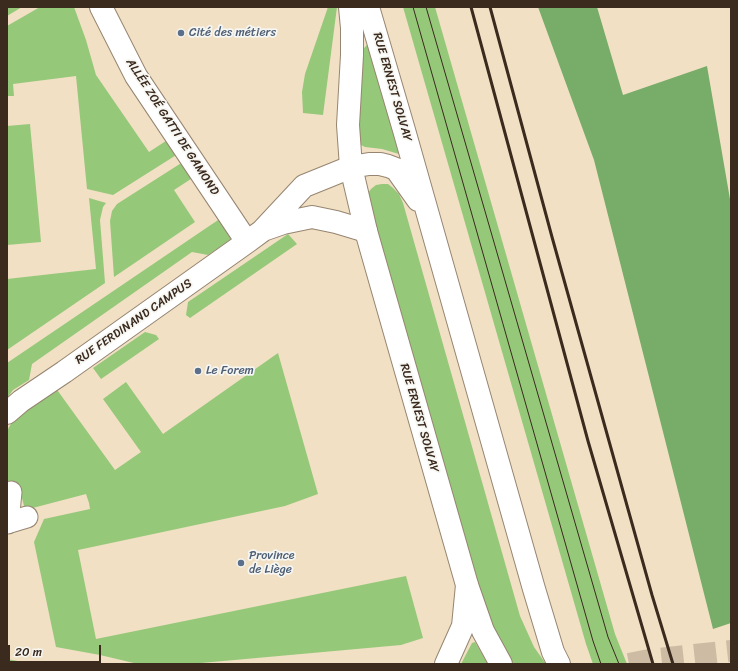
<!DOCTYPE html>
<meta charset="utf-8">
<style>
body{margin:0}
#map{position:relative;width:738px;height:671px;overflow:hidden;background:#f1e0c4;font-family:Sriracha,sans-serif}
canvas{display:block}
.frame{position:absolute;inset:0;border:8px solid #3b2a1e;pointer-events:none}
.scale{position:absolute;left:8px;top:645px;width:93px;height:18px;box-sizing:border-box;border:2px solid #3b2a1e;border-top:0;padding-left:5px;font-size:12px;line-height:14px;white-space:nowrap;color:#3b2a1e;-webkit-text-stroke:3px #f6f6f2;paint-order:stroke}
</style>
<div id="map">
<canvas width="738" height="671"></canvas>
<div class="frame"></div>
<div class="scale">20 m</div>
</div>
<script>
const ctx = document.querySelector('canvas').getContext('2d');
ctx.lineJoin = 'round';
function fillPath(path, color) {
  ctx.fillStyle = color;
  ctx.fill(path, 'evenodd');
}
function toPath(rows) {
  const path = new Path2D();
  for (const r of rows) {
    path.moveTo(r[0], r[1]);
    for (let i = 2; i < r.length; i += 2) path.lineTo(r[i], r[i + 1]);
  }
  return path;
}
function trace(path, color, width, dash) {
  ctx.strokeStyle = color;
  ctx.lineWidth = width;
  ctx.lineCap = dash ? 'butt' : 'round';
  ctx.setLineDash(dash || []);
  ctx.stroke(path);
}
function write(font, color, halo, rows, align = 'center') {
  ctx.font = font + ' Sriracha,sans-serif';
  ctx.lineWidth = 3.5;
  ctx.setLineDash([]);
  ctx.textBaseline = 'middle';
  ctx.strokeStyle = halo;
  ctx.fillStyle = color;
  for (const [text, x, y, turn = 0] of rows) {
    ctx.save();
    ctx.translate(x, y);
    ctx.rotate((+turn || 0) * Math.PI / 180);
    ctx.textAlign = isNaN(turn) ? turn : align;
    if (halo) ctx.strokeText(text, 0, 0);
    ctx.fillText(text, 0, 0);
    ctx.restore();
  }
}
fillPath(toPath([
 [7,7,22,7,7,16],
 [40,7,74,7,86,40,96,75,149,152,172,137,181,152,113,195,87,189,76,76,13,84,14,96,7,96,7,26],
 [328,7,337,7,323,115,303,113,302,92,305,74],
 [403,7,435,7,615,634,627,664,593,664,586,644],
 [367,45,371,46,402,153,399,154,382,149,365,147,361,145,360,140,358,111,361,60,363,49],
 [30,124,41,242,7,245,7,126],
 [186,160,197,175,174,190,195,222,114,277,110,221,112,211,117,204],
 [382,184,388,184,393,188,399,194,403,203,520,616,534,647,546,664,514,664,502,647,489,626,366,199,368,193,371,189,376,185],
 [89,198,106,203,103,207,100,220,105,283,7,350,7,279,96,269],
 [224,216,238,235,208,255,192,252,32,364,29,380,13,390,7,398,7,363],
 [288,234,297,244,190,318,186,315,188,302],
 [145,332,156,335,159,339,101,379,93,368],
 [278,353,318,494,285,506,78,550,96,639,406,576,423,638,401,645,190,664,138,664,100,655,56,647,34,542,44,519,90,509,89,503,86,494,25,510,21,494,7,491,7,431,14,418,55,387,115,470,141,452,103,399,126,382,163,434],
 [475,642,488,664,461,664,472,643],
 [7,659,34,664,7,664]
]), '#95c879');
fillPath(toPath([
 [538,7,597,7,623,95,707,66,731,205,731,623,713,629,594,160]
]), '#78ac69');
trace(toPath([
 [629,664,649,660,731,651]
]), '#cdbca3', 22, [22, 11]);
const pedestrian = toPath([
 [7,523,27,517],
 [8,523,11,492]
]);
const minor = toPath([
 [101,7,136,76,247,242],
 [263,230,283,223,312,217,336,222,366,231],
 [7,413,21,401,64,372,247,242,262,231,304,186,351,167]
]);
const tertiary = toPath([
 [350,7,352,28,352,55,348,125,351,167,366,231,467,585,483,631,501,664],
 [368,7,404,130,534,589,553,652,559,664],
 [351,167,369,164,380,164,388,166,396,169,418,200]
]);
const motorway = toPath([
 [446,664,463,626,467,585]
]);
trace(pedestrian, '#968571', 23);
trace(minor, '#968571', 24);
trace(tertiary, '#968571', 24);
trace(motorway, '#968571', 24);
trace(pedestrian, '#fff', 21);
trace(minor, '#fff', 22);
trace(tertiary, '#fff', 22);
trace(motorway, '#fff', 22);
trace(toPath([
 [413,7,593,641,601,664],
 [426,7,608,637,619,664]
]), '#3b2a1e', 1);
trace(toPath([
 [471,7,588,441,653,664],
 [490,7,552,237,652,595,673,664]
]), '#3b2a1e', 3);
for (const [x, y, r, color] of [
 [181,33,4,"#5c6f8a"],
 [198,371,4,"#5c6f8a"],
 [241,563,4,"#5c6f8a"]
]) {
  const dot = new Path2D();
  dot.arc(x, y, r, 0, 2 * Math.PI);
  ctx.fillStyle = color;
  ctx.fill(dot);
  trace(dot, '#f6f6f2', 1.5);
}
write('12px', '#4e5e75', '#f6f6f2', [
 ["Cité des métiers",189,33],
 ["Le Forem",206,371],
 ["Province",249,556],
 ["de Liège",249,570]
], 'left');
write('12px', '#3b2a1e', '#f6f6f2', [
 ["RUE ERNEST SOLVAY",392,87,74],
 ["ALLÉE ZOÉ GATTI DE GAMOND",172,127,57],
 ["RUE FERDINAND CAMPUS",134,322,-35],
 ["RUE ERNEST SOLVAY",419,418,74]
]);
</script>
